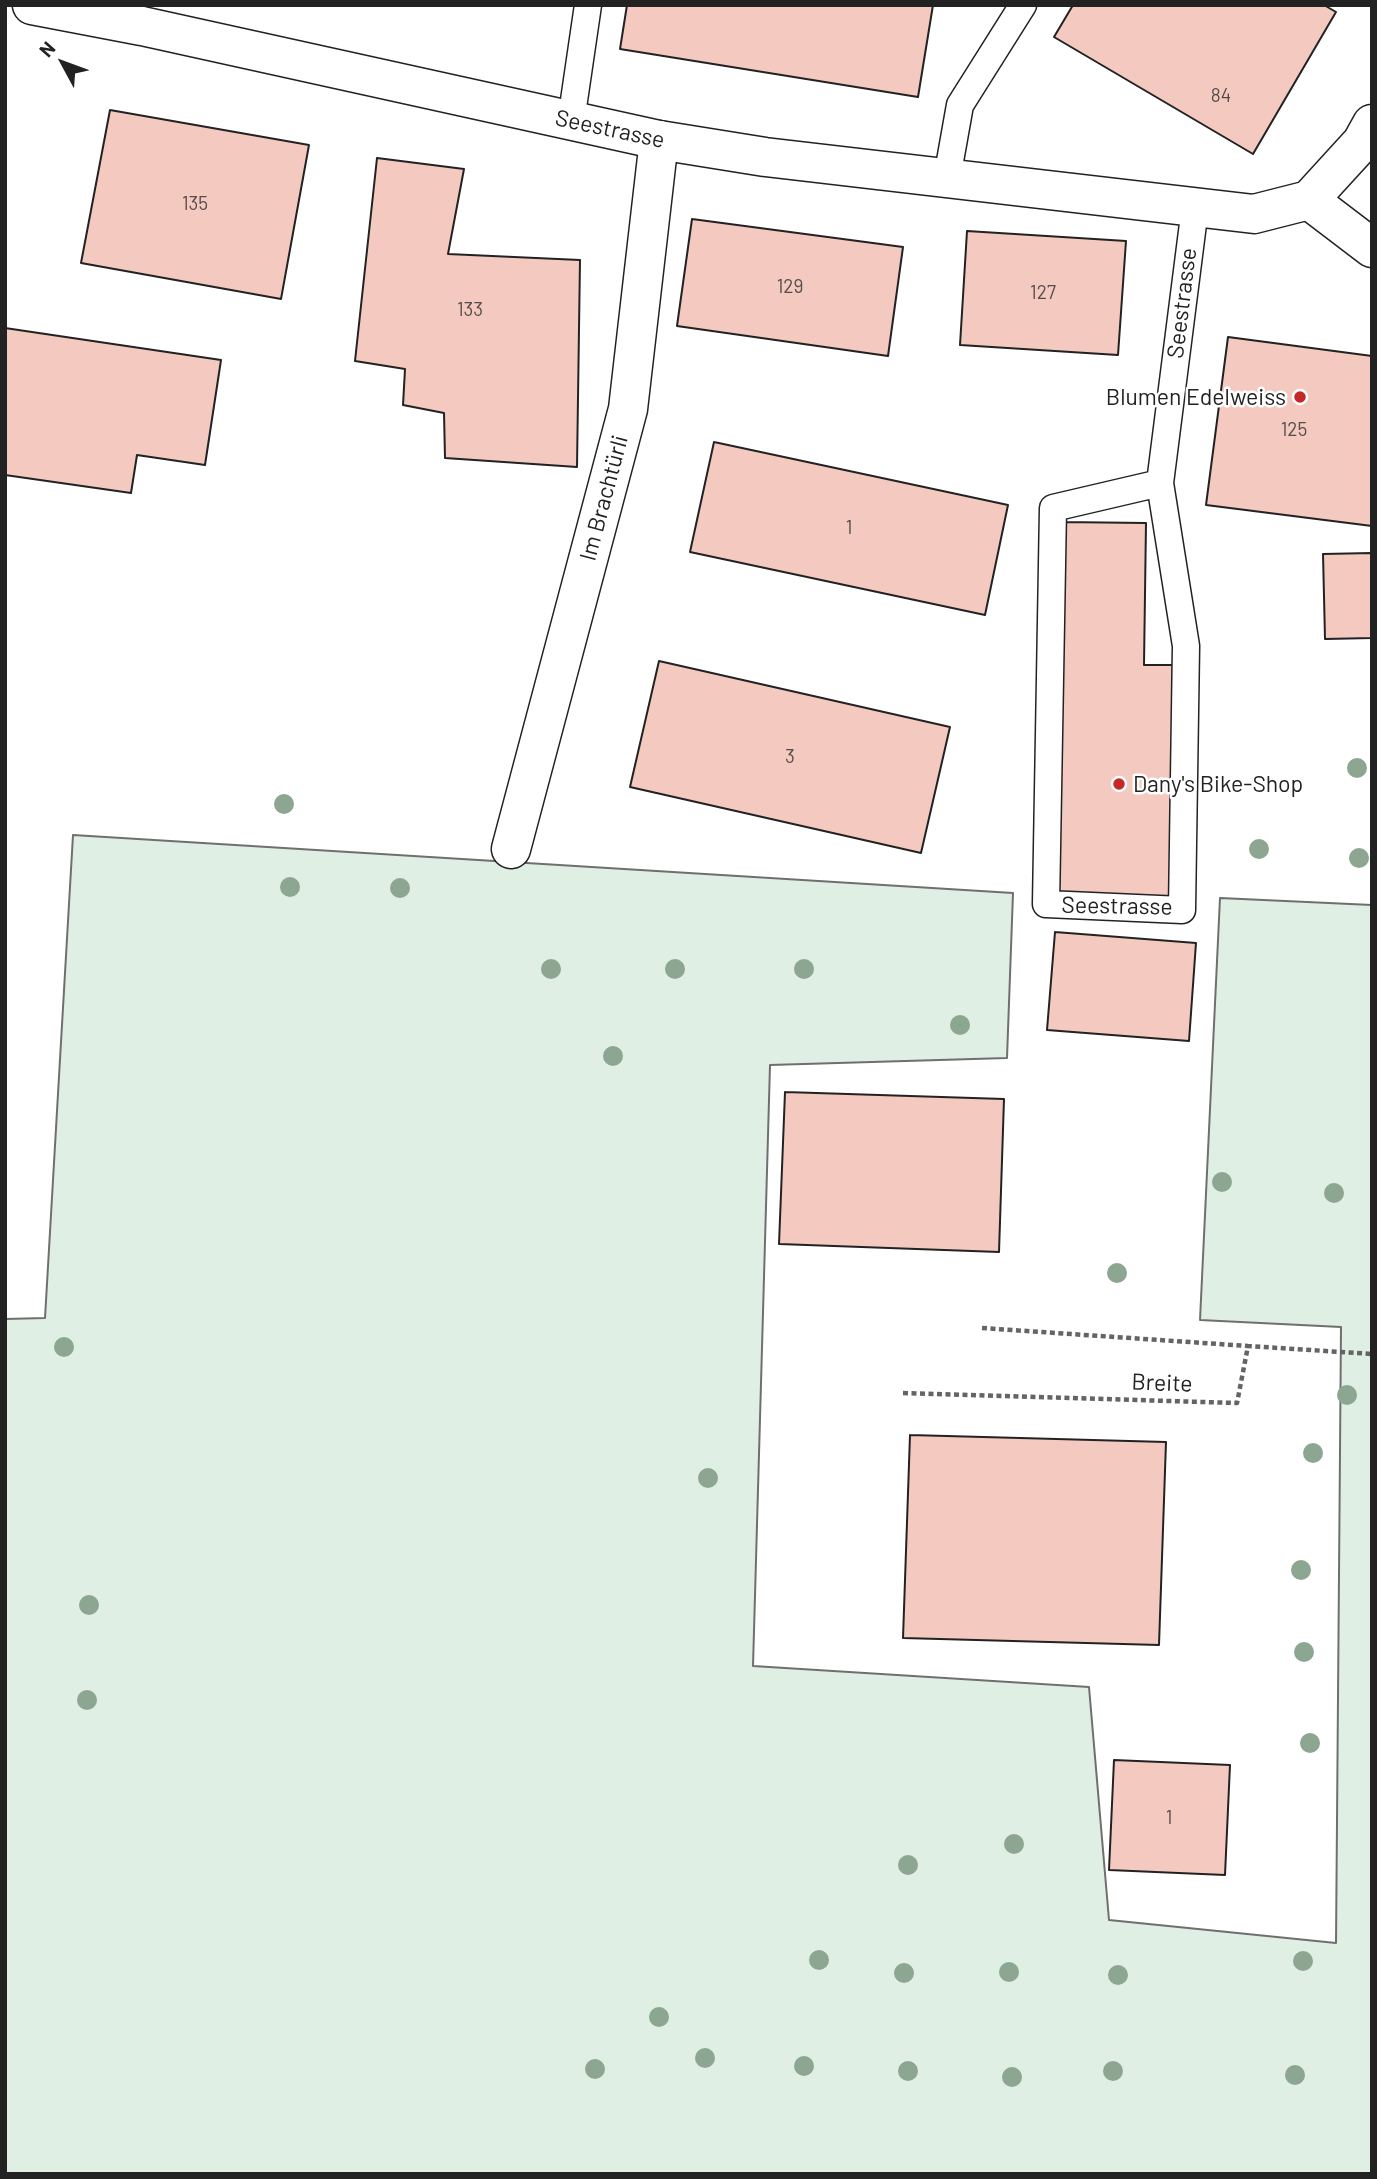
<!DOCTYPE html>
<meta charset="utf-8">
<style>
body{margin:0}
#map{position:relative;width:1377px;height:2179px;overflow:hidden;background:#fff;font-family:Barlow,sans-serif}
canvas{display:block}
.frame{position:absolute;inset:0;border:7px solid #222;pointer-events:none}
.north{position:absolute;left:28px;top:28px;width:70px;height:70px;-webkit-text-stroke:5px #fff;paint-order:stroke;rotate:311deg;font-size:19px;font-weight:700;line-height:28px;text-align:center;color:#222}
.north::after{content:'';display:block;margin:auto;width:24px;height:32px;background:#222;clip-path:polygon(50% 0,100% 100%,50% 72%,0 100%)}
</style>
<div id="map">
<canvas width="1377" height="2179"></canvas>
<div class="frame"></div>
<div class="north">N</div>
</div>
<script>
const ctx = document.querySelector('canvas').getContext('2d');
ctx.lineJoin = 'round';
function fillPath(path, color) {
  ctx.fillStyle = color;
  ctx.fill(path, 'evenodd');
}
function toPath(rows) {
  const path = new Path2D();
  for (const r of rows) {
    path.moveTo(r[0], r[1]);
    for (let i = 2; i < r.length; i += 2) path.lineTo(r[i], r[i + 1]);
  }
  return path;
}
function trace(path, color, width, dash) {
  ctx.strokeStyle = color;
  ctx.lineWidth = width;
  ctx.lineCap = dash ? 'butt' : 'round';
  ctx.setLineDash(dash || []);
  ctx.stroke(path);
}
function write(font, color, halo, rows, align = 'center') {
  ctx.font = font + ' Barlow,sans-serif';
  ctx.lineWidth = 5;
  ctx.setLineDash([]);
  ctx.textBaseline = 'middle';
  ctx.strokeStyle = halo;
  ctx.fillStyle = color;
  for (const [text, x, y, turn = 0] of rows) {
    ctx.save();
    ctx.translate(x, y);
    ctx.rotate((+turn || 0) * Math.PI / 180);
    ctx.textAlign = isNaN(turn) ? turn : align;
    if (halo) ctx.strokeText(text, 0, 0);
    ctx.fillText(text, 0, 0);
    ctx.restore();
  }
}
const green = toPath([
 [73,835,1013,893,1007,1058,770,1065,753,1666,1089,1687,1109,1920,1336,1943,1341,1327,1200,1320,1220,898,1372,905,1372,2174,5,2174,5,1319,45,1318,73,835]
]);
fillPath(green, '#e0efe3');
trace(green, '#6f6f6f', 2);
const building = toPath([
 [627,5,933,5,918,97,620,49,627,5],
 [1073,5,1324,5,1336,12,1253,154,1054,37,1073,5],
 [110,110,309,145,281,299,81,263,110,110],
 [377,158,464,169,448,254,580,260,577,467,445,458,444,413,403,405,405,369,355,361,377,158],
 [692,219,903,247,888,356,677,326,692,219],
 [967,231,1126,241,1118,355,960,345,967,231],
 [5,328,221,360,205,465,137,455,131,493,5,475,5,328],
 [1228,337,1372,356,1372,526,1206,505,1228,337],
 [714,442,1008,505,985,615,690,552,714,442],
 [1062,522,1146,523,1144,665,1176,665,1173,903,1056,901,1062,522],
 [1372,553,1372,638,1325,639,1323,554,1372,553],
 [659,661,950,727,921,853,630,787,659,661],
 [1055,932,1196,943,1189,1041,1047,1030,1055,932],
 [785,1092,1004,1099,999,1252,779,1244,785,1092],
 [910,1435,1166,1442,1159,1645,903,1638,910,1435],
 [1114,1760,1230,1765,1225,1875,1109,1870,1114,1760]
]);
fillPath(building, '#f3c9c0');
trace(building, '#222', 2);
const service = toPath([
 [571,121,588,5],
 [947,178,960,105,1023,5],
 [1160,483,1053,508,1046,904,1182,910,1186,646,1160,483,1195,208]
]);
const minor = toPath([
 [1309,200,1372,248],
 [511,849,628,409,659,140]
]);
const tertiary = toPath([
 [32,5,142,26,659,140,765,157,1254,214,1309,200,1362,142,1372,124]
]);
trace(service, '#222', 29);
trace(minor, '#222', 41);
trace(tertiary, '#222', 41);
trace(toPath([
 [982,1328,1248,1346],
 [903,1393,1237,1403,1248,1346,1372,1354]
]), '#646464', 4.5, [5, 3.5]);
trace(service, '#fff', 26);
trace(minor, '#fff', 38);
trace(tertiary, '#fff', 38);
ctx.fillStyle = '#8da692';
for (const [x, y] of [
 [1357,768],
 [284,804],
 [1259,849],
 [1359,858],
 [290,887],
 [400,888],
 [551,969],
 [675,969],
 [804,969],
 [960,1025],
 [613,1056],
 [1222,1182],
 [1334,1193],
 [1117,1273],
 [64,1347],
 [1347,1395],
 [1313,1453],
 [708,1478],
 [1301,1570],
 [89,1605],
 [1304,1652],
 [87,1700],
 [1310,1743],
 [1014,1844],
 [908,1865],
 [819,1960],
 [1303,1961],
 [1009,1972],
 [904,1973],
 [1118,1975],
 [659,2017],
 [705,2058],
 [804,2066],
 [595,2069],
 [908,2071],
 [1113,2071],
 [1295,2075],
 [1012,2077]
]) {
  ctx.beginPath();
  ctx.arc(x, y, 10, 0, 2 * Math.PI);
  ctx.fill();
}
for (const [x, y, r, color] of [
 [1300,397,7,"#c62828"],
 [1119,784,7,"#c62828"]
]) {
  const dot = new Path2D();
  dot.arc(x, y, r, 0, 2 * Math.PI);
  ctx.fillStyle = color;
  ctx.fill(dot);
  trace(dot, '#fff', 2.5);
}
write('19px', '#564c4a', null, [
 ["84",1221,96],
 ["135",195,204],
 ["129",790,287],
 ["127",1043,293],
 ["133",470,310],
 ["125",1294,430],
 ["1",849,528],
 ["3",790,757],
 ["1",1169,1818]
]);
write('23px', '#222', '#fff', [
 ["Seestrasse",610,129,12],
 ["Seestrasse",1182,303,-83],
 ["Im Brachtürli",604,498,-75],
 ["Seestrasse",1117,906,1],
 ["Breite",1162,1383,2]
]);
write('23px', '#222', '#fff', [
 ["Blumen Edelweiss",1286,397],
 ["Dany's Bike-Shop",1133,784,"left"]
], 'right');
</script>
